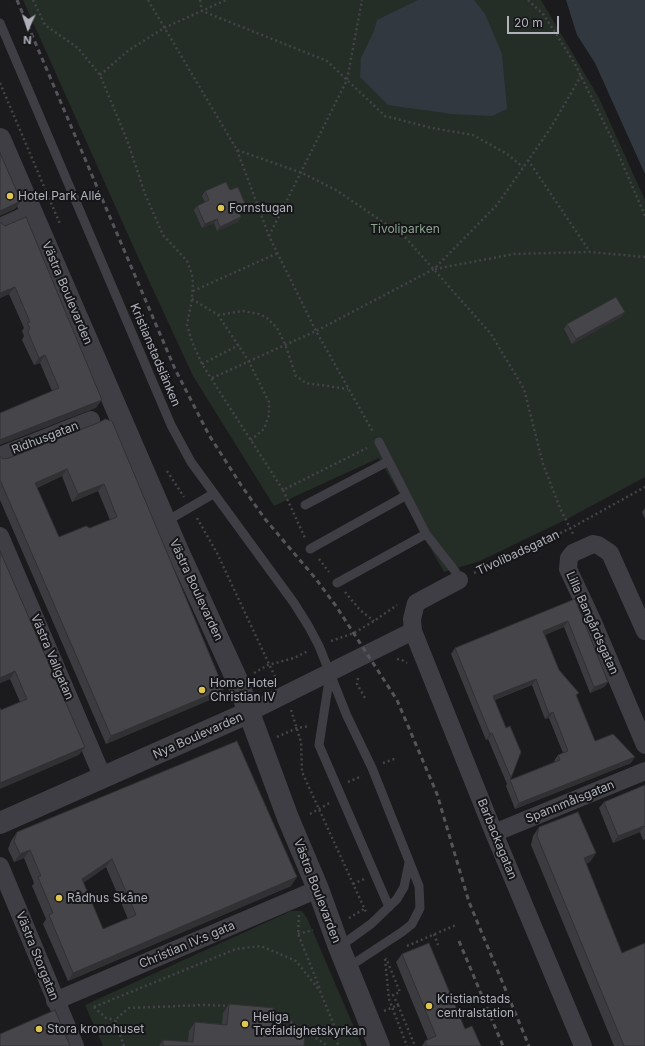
<!DOCTYPE html>
<meta charset="utf-8">
<style>
body{margin:0}
#map{position:relative;width:645px;height:1046px;overflow:hidden;background:#1b1b1d;font-family:Inter,sans-serif}
canvas{display:block}
.north{position:absolute;left:8px;top:8px;width:40px;height:40px;-webkit-text-stroke:3px #161618;paint-order:stroke;rotate:183deg;font-size:11px;font-weight:700;line-height:16px;text-align:center;color:#afb1bb}
.north::after{content:'';display:block;margin:auto;width:14px;height:18px;background:#afb1bb;clip-path:polygon(50% 0,100% 100%,50% 72%,0 100%)}
.scale{position:absolute;left:507px;top:16px;width:52px;height:18px;box-sizing:border-box;border:2px solid #afb1bb;border-top:0;padding-left:5px;font-size:12px;line-height:14px;white-space:nowrap;color:#afb1bb;-webkit-text-stroke:3px #161618;paint-order:stroke}
</style>
<div id="map">
<canvas width="645" height="1046"></canvas>
<div class="north">N</div>
<div class="scale">20 m</div>
</div>
<script>
const ctx = document.querySelector('canvas').getContext('2d');
ctx.lineJoin = 'round';
function fillPath(path, color) {
  ctx.fillStyle = color;
  ctx.fill(path, 'evenodd');
}
function toPath(rows) {
  const path = new Path2D();
  for (const r of rows) {
    path.moveTo(r[0], r[1]);
    for (let i = 2; i < r.length; i += 2) path.lineTo(r[i], r[i + 1]);
  }
  return path;
}
function trace(path, color, width, dash) {
  ctx.strokeStyle = color;
  ctx.lineWidth = width;
  ctx.lineCap = dash ? 'butt' : 'round';
  ctx.setLineDash(dash || []);
  ctx.stroke(path);
}
function write(font, color, halo, rows, align = 'center') {
  ctx.font = font + ' Inter,sans-serif';
  ctx.lineWidth = 4;
  ctx.setLineDash([]);
  ctx.textBaseline = 'middle';
  ctx.strokeStyle = halo;
  ctx.fillStyle = color;
  for (const [text, x, y, turn = 0] of rows) {
    ctx.save();
    ctx.translate(x, y);
    ctx.rotate((+turn || 0) * Math.PI / 180);
    ctx.textAlign = isNaN(turn) ? turn : align;
    if (halo) ctx.strokeText(text, 0, 0);
    ctx.fillText(text, 0, 0);
    ctx.restore();
  }
}
fillPath(toPath([
 [23,0,541,0,599,98,645,200,645,477,567,519,480,561,444,572,379,458,274,506,193,376,138,257],
 [291,911,302,911,307,918,362,1046,103,1046,85,1005]
]), '#252d27');
fillPath(toPath([
 [418,0,474,0,485,14,502,54,507,109,492,116,452,114,388,105,360,77,361,58,374,31,377,20],
 [566,0,645,0,645,174,595,63,577,35]
]), '#323840');
trace(toPath([
 [33,0,45,25,78,48,100,75,127,140,145,194,163,235,187,261,192,274,193,282,192,299,187,325,192,342,202,364,223,397,283,490,367,448],
 [148,0,237,150,302,173,336,190,405,237,491,334,524,389,543,464,560,508,573,534],
 [200,0,202,11,327,61,385,116,432,128,473,135,507,154,523,167],
 [528,0,544,15,575,64,612,139,645,216],
 [100,75,129,50,164,28,226,0],
 [0,83,60,224],
 [237,150,269,236,316,331,373,432],
 [528,160,590,252],
 [269,236,347,80,362,0],
 [435,269,514,254,590,252,645,257],
 [193,291,278,253],
 [192,299,218,315,248,360,269,402,269,415,264,429,251,440],
 [218,315,243,311,259,314,267,318,277,328,285,344,296,376,306,383,348,389],
 [202,364,239,345],
 [212,378,316,331,434,269,497,205,550,129,581,76],
 [167,471,184,497],
 [283,490,305,538],
 [197,518,217,553,277,681],
 [319,559,329,572],
 [474,573,571,528,645,487],
 [345,592,360,610,374,621],
 [331,641,354,633,374,621,397,605],
 [397,659,402,660,407,663],
 [254,673,268,665,294,658,308,651],
 [358,678,357,684,365,698],
 [291,710,301,742,302,772,366,912],
 [277,737,297,728,310,726],
 [383,763,397,758],
 [348,782,362,776],
 [310,814,331,802],
 [353,884,364,879],
 [299,915,298,934,320,989],
 [349,918,364,909],
 [298,934,313,930],
 [434,934,438,945],
 [407,946,456,925],
 [385,959,389,999,407,1046],
 [398,1005,415,1046],
 [94,1007,236,949,261,946,296,961,320,991,336,1030,338,1046],
 [94,1007,106,1018,115,1020],
 [384,1011,398,1005,393,995,400,992,386,958],
 [272,1015,285,1018,328,1046],
 [124,1046,115,1020,129,1008,205,1005,230,1006]
]), '#434348', 2.5, [2, 3]);
trace(toPath([
 [0,23,171,425,191,462,294,603,309,627,319,646,347,716,372,768,419,886,420,908,412,924,402,932,347,968],
 [379,442,426,534,455,571,459,580],
 [305,505,387,462],
 [165,522,213,494],
 [310,549,405,496],
 [337,583,426,534],
 [330,674,319,745,389,907],
 [339,947,371,924,397,899,404,887,409,863]
]), '#3e3e44', 9);
trace(toPath([
 [0,225,31,211]
]), '#3e3e44', 14);
trace(toPath([
 [0,456,91,420],
 [0,536,103,778],
 [459,580,416,603,412,619,413,631,494,833,583,1046],
 [645,631,610,553,598,545,593,544,573,553,569,558,568,569,592,620,645,745],
 [250,712,413,631],
 [494,833,645,771],
 [0,866,75,1046],
 [55,1001,318,889]
]), '#3e3e44', 18);
trace(toPath([
 [0,139,178,551,237,680,288,818,318,889,339,947,379,1046],
 [0,823,250,712]
]), '#3e3e44', 22);
trace(toPath([
 [17,0,175,369,209,435,241,485,265,519,316,579,336,606,397,700,437,794,469,902,529,1046],
 [459,941,503,1046]
]), '#54545a', 3, [5, 4]);
fillPath(toPath([
 [230,190,242,210,239,212,241,217,238,222,217,231,214,223,202,228,194,210,197,206,205,202,202,196,205,191],
 [0,222,96,408,52,391,40,363,34,365,22,340,24,336,22,331,24,328,9,294,0,298],
 [625,312,621,317,572,344,564,329,567,324],
 [100,422,219,696,106,744,0,500,0,456,3,459,9,458],
 [62,476,72,502,98,491,110,520,90,528,59,537,37,488],
 [645,508,645,519,642,512],
 [0,551,79,755,1,710,20,702,10,679,0,683],
 [575,599,608,682,604,687,590,693,564,627,545,635,559,670,577,697,595,741,631,763,515,809,506,786,507,784,488,739,486,740,451,654,455,648],
 [532,685,545,719,549,718,563,753,558,755,554,761,555,762,510,780,511,778,495,700],
 [645,785,645,839,643,840,640,832,613,843,599,808,604,802],
 [539,827,596,853,590,862,586,864,645,1046,614,1046,531,845,533,836],
 [17,832,291,886,68,981,43,924,46,919,32,886,34,883,24,858,14,862,8,849,11,841],
 [106,867,128,919,103,929,83,883],
 [402,954,465,1029,481,1046,422,1046,425,1041,428,1040,396,962],
 [229,1004,272,1029,304,1046,159,1046,163,1040,188,1042,189,1031,195,1022,222,1024,223,1013]
]), '#3c3c40');
fillPath(toPath([
 [21,201,15,209,0,216,0,211],
 [246,206,242,210,235,214,238,209],
 [241,217,238,222,217,231,220,227],
 [217,219,214,223,202,228,205,224],
 [15,287,9,294,0,298,0,293],
 [625,312,621,317,572,344,576,339],
 [45,355,40,363,34,365,39,358],
 [102,400,96,408,0,445,0,440,2,439],
 [67,469,62,476,29,491,35,483],
 [104,484,98,491,72,502,78,494],
 [568,621,564,627,539,637,543,631],
 [15,671,10,679,0,683,0,678],
 [536,679,532,685,489,702,493,696],
 [608,682,604,687,590,693,594,687],
 [224,689,219,696,106,744,111,736],
 [553,712,549,718,545,719,549,714],
 [492,733,488,739,486,740,490,734],
 [85,747,79,755,0,789,0,783],
 [635,757,631,763,515,809,519,803],
 [644,826,640,832,613,843,618,836],
 [30,850,24,858,14,862,20,854],
 [596,853,590,862,578,867,584,858],
 [112,859,106,867,76,888,82,879],
 [297,877,291,886,68,981,73,973]
]), '#313134');
const building = toPath([
 [0,153,21,201,0,211,0,153],
 [226,182,230,190,238,187,246,206,238,209,241,217,220,227,217,219,205,224,197,206,209,200,205,191,226,182],
 [26,217,102,400,2,439,0,440,0,413,59,388,45,355,39,358,28,332,30,328,27,323,30,322,15,287,0,293,0,222,5,226,26,217],
 [616,297,625,312,576,339,567,324,616,297],
 [105,419,112,421,224,689,111,736,0,480,0,456,3,459,9,458,100,422,105,419],
 [67,469,78,494,104,484,117,517,90,528,86,526,59,537,35,483,67,469],
 [0,551,85,747,0,783,0,708,1,710,27,699,15,671,0,678,0,551],
 [575,599,608,682,594,687,568,621,543,631,559,670,579,693,576,695,595,741,613,734,635,757,519,803,510,780,560,760,558,755,568,751,553,712,549,714,536,679,493,696,506,728,510,726,521,752,511,778,492,733,490,734,455,648,575,599],
 [237,741,297,877,73,973,49,915,53,913,38,877,41,876,30,850,20,854,14,841,17,832,237,741],
 [112,859,136,915,103,929,82,879,112,859],
 [645,785,645,827,644,826,618,836,604,802,645,785],
 [578,812,596,853,584,858,622,953,645,943,645,1046,624,1046,537,836,539,827,578,812],
 [429,943,465,1029,472,1026,481,1046,427,1046,425,1041,436,1036,402,954,429,943],
 [229,1004,274,1008,272,1029,305,1032,304,1046,163,1046,163,1040,193,1042,195,1022,227,1025,229,1004],
 [55,1010,70,1046,0,1046,0,1034,55,1010]
]);
fillPath(building, '#46464a');
trace(building, '#313134', 1);
for (const [x, y, r, color] of [
 [10,196,4,"#dfc651"],
 [221,208,4,"#dfc651"],
 [202,690,4,"#dfc651"],
 [59,898,4,"#dfc651"],
 [429,1006,4,"#dfc651"],
 [245,1024,4,"#dfc651"],
 [39,1029,4,"#dfc651"]
]) {
  const dot = new Path2D();
  dot.arc(x, y, r, 0, 2 * Math.PI);
  ctx.fillStyle = color;
  ctx.fill(dot);
  trace(dot, '#161618', 1.5);
}
write('12px', '#afb1bb', '#161618', [
 ["Hotel Park Allé",18,196],
 ["Fornstugan",229,208],
 ["Home Hotel",210,683],
 ["Christian IV",210,697],
 ["Rådhus Skåne",67,898],
 ["Kristianstads",437,999],
 ["centralstation",437,1013],
 ["Heliga",253,1017],
 ["Trefaldighetskyrkan",253,1031],
 ["Stora kronohuset",47,1029]
], 'left');
write('12px', '#89a38f', '#161618', [
 ["Tivoliparken",405,229]
]);
write('12px', '#afb1bb', '#161618', [
 ["Västra Boulevarden",67,293,67],
 ["Kristianstadslänken",155,355,67],
 ["Ridhusgatan",45,438,-21],
 ["Tivolibadsgatan",518,553,-25],
 ["Västra Boulevarden",196,590,65],
 ["Lilla Bangårdsgatan",592,623,66],
 ["Västra Vallgatan",52,657,67],
 ["Nya Boulevarden",198,736,-24],
 ["Spannmålsgatan",570,802,-22],
 ["Barbackagatan",497,839,68],
 ["Västra Boulevarden",317,891,69],
 ["Christian IV:s gata",187,945,-23],
 ["Västra Storgatan",37,956,68]
]);
</script>
